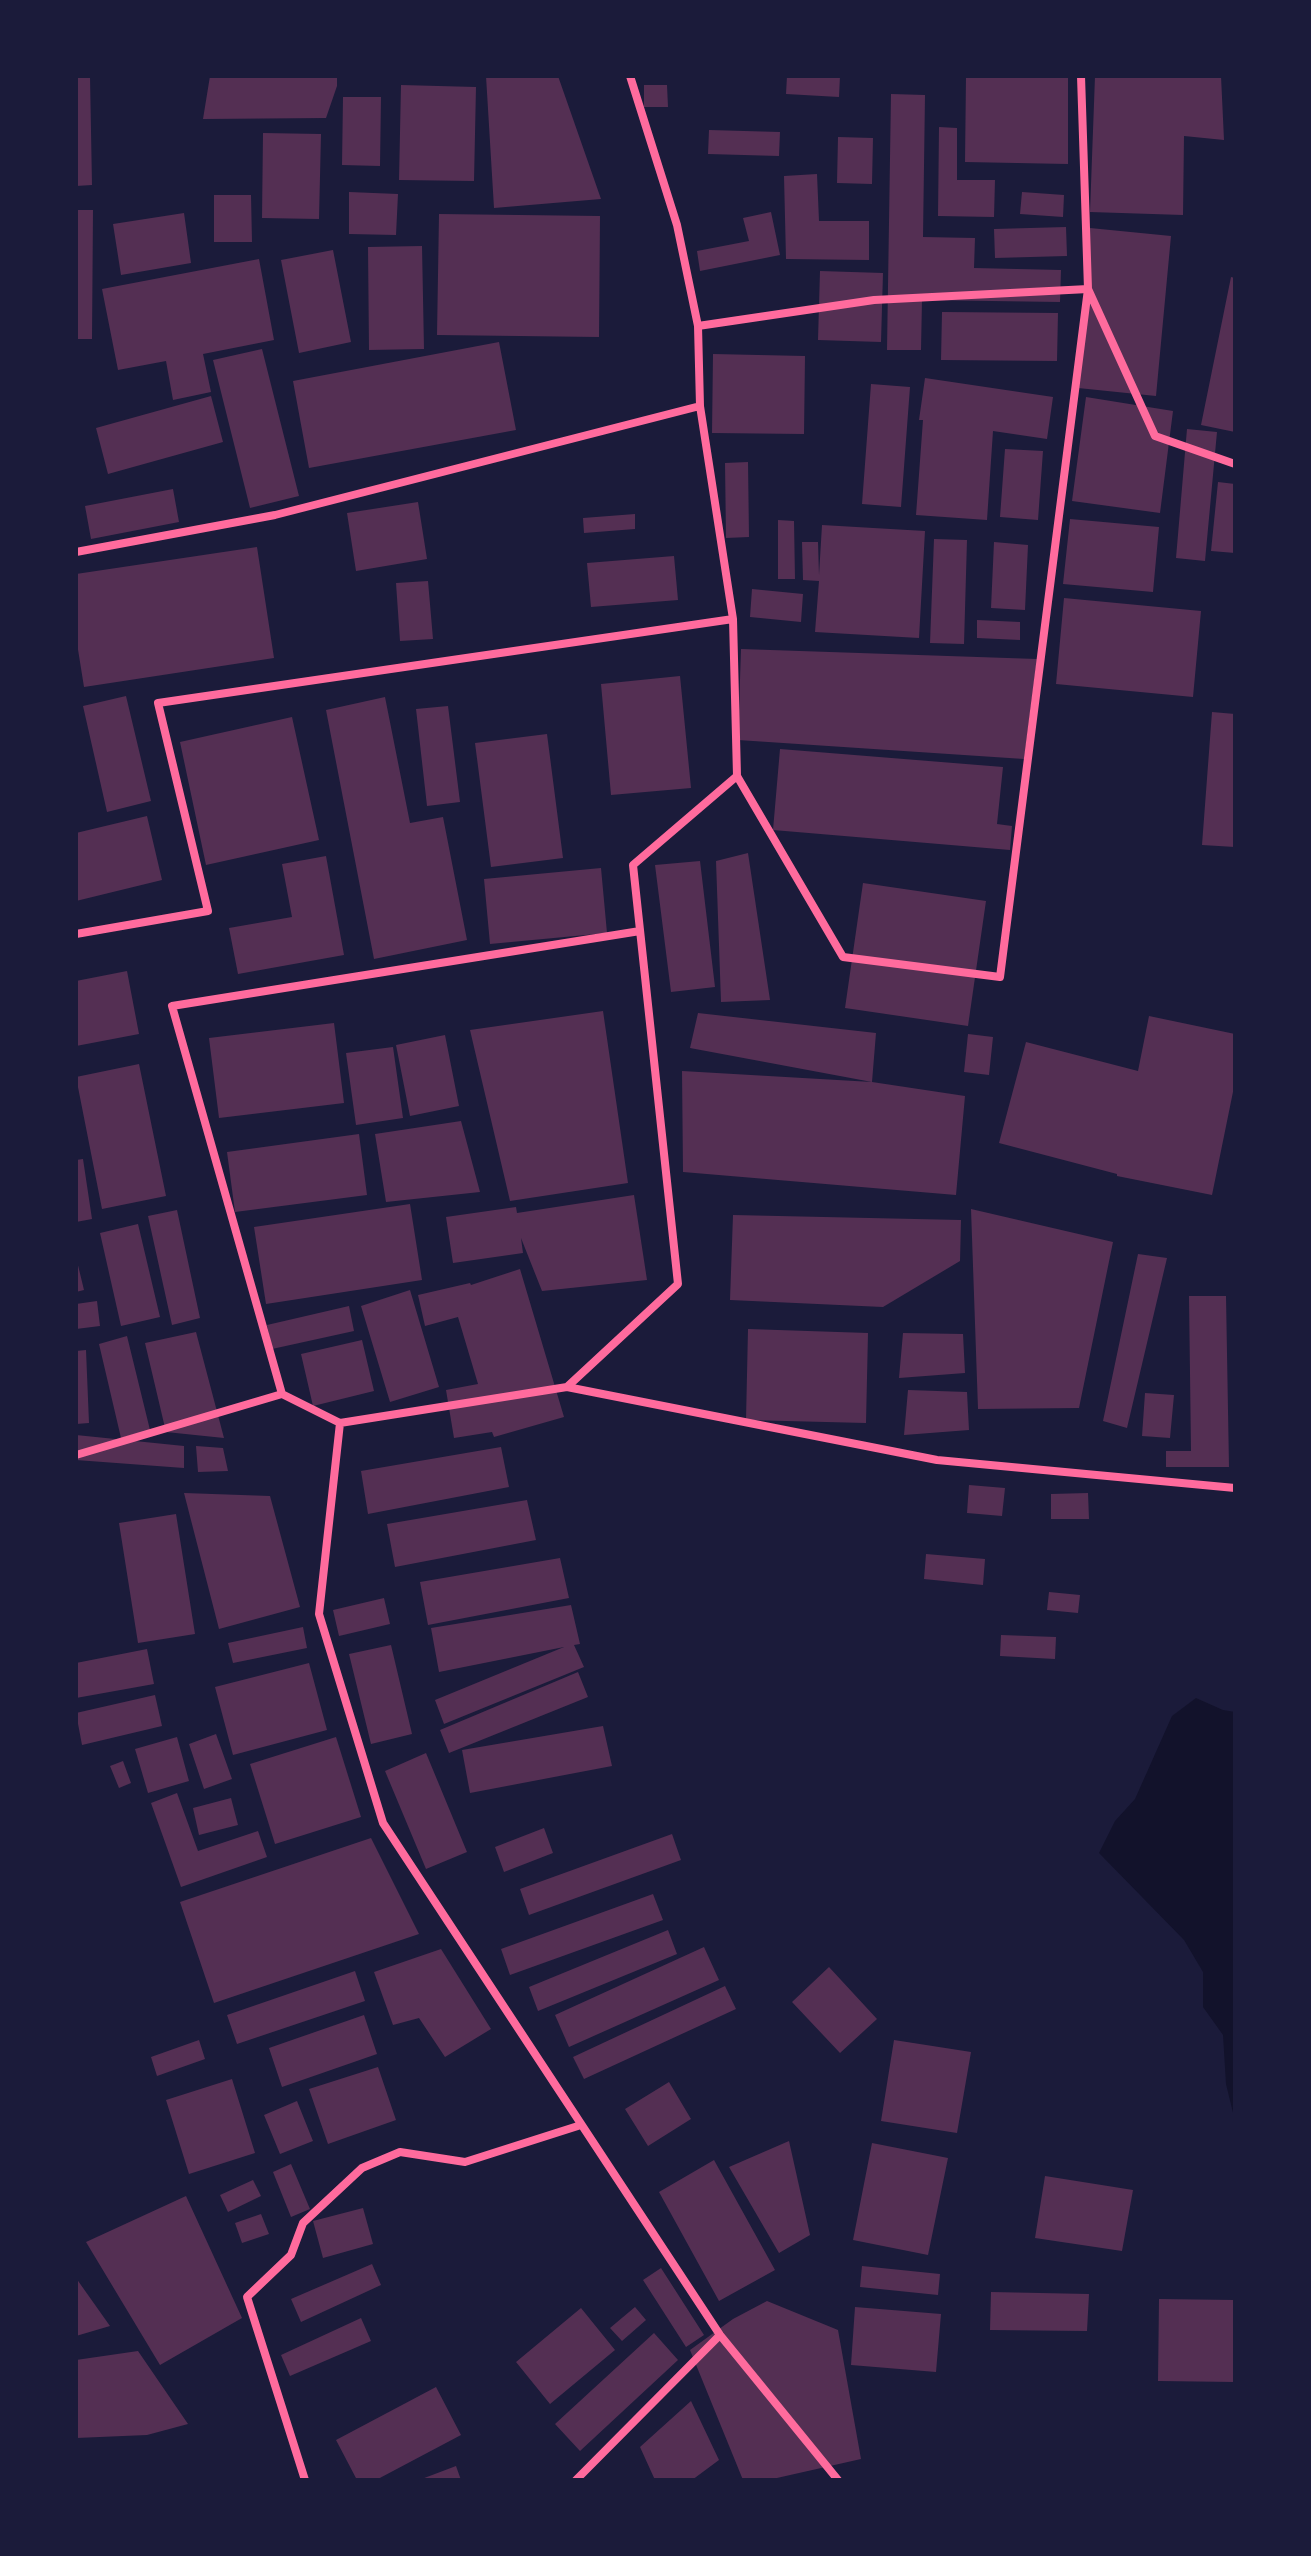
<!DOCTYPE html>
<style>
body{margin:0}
#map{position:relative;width:1311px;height:2556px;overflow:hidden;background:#1b1b3a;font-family:"Archivo Narrow",sans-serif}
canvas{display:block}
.frame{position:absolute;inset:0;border:78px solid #1b1b3a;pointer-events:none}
</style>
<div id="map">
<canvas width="1311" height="2556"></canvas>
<div class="frame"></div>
</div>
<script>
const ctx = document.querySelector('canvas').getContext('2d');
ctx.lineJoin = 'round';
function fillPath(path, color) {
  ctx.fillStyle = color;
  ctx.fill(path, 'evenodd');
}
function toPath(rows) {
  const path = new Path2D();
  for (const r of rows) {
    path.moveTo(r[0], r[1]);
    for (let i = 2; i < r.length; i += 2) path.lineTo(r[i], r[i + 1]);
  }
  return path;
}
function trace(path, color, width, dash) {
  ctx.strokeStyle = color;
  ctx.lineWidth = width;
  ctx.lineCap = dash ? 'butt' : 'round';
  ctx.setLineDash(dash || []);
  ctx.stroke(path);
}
fillPath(toPath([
 [1196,1698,1223,1710,1235,1712,1235,2121,1226,2084,1223,2035,1203,2007,1203,1972,1184,1940,1099,1853,1115,1821,1135,1799,1172,1716]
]), '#12122b');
fillPath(toPath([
 [90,76,92,185,76,186,76,77],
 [210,76,337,76,337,86,326,118,203,119],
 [486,76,558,76,601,199,494,208],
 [787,76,840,76,839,97,786,94],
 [966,76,1068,76,1068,164,965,162],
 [1095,76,1221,76,1224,140,1184,136,1183,215,1090,212],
 [401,85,476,87,474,181,399,180],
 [644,85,667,85,668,107,644,107],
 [891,94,925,95,923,237,975,238,974,268,1061,270,1060,302,922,300,921,350,887,350],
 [343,97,381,97,380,166,342,165],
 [939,127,957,128,957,180,995,180,994,217,938,216],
 [709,130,780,132,779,156,708,154],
 [263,133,321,134,319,219,262,218],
 [838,137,873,138,872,184,837,183],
 [817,174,819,221,869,221,869,260,786,259,784,176],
 [349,192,398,194,396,235,349,234],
 [1022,192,1064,195,1063,217,1020,214],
 [214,195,251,195,252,242,214,242],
 [76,210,93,210,92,339,76,339],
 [771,212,780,255,700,271,697,251,749,241,743,218],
 [184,213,191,263,121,275,113,224],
 [439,214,600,216,599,337,437,335],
 [1066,227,1067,256,995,258,994,229],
 [1090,228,1171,236,1156,396,1078,388],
 [422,246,424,349,369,350,368,247],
 [333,250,351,342,299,353,281,260],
 [259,259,274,340,203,354,211,392,173,400,166,361,118,370,102,289],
 [820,271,883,273,881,342,818,340],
 [1231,277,1235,278,1235,432,1201,425],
 [942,312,1058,313,1057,361,941,360],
 [499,342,516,430,309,468,293,381],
 [262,349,299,496,250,508,213,360],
 [713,354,805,356,804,434,712,433],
 [925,378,1053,397,1047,439,993,431,987,520,916,515,923,420,919,420],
 [871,384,910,387,901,507,862,504],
 [211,396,223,442,108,474,96,428],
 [1086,397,1173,411,1160,513,1072,501],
 [1187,429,1217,432,1205,561,1176,558],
 [1005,449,1043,451,1038,520,1000,517],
 [748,462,749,537,726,538,725,463],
 [1218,482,1235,484,1235,553,1211,551],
 [173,489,179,522,91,539,85,506],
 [418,502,427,559,356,571,347,513],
 [635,514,635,529,584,533,583,518],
 [1070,519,1159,527,1153,592,1063,584],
 [778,520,794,521,795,579,778,579],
 [822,525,925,531,919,638,815,632,819,581,803,580,802,542,818,542,819,575],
 [934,539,967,540,964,644,930,643],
 [994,542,1028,545,1025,610,991,608],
 [257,547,274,658,84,687,76,637,76,574],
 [674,556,678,600,591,607,587,563],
 [428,581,433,639,400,641,396,583],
 [752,589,803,594,801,622,750,617],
 [1064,598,1201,611,1193,697,1056,684],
 [977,620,1020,622,1020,640,977,638],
 [741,649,1037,659,1024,759,738,740],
 [680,676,691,788,611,795,601,684],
 [126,696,151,801,107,812,83,706],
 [385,697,410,823,443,817,467,940,374,959,326,710],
 [448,706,460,802,427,806,416,709],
 [1212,712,1235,714,1235,847,1202,845],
 [292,717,319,840,206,865,180,742],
 [547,734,563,858,491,867,475,743],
 [780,749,1003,767,997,824,1012,826,1010,850,773,830],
 [147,816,162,880,76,901,76,833],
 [748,853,770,1000,721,1002,716,861],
 [326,856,344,955,238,974,229,928,292,917,282,864],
 [700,861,715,987,671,992,655,865],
 [601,868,607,933,490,944,484,879],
 [863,883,986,901,968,1026,845,1008],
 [127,971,139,1034,76,1046,76,981],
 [603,1011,628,1183,510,1201,470,1030],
 [698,1013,876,1033,872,1082,690,1048],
 [1149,1016,1235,1034,1235,1082,1212,1195,1117,1176,1117,1174,999,1143,1026,1042,1138,1071],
 [334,1023,344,1103,219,1118,209,1038],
 [968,1034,993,1037,989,1075,964,1072],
 [445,1035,459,1106,410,1116,396,1045],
 [393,1047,403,1118,356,1125,346,1053],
 [139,1064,166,1196,102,1209,76,1077],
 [682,1071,872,1082,965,1096,956,1195,683,1172],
 [461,1121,480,1192,386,1202,375,1134],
 [359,1134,367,1195,235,1212,227,1152],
 [83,1159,92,1219,76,1222,76,1160],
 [634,1195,647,1280,542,1291,521,1238,523,1253,453,1263,446,1217,516,1207,517,1213],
 [410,1204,422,1280,266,1304,254,1227],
 [971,1209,1113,1242,1079,1408,978,1409],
 [177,1210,200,1318,172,1325,148,1216],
 [733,1215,961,1220,960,1261,883,1307,730,1300],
 [138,1224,160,1317,121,1326,100,1233],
 [1138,1254,1167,1258,1127,1428,1103,1421],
 [76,1257,84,1290,76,1292],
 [520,1269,564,1417,494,1437,492,1432,454,1438,446,1390,478,1384,458,1317,425,1326,418,1295,470,1283,471,1285],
 [410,1290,439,1387,390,1402,361,1306],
 [1189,1296,1226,1296,1229,1467,1166,1467,1166,1451,1191,1451],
 [97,1301,100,1326,76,1329,76,1304],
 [349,1306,354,1331,272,1349,267,1325],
 [748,1329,868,1333,866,1423,746,1420],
 [196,1332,224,1438,166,1432,145,1343],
 [903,1333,963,1334,965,1373,899,1378],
 [127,1336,150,1430,121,1438,99,1344],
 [362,1340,374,1391,313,1406,301,1354],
 [86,1350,89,1423,76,1424,76,1351],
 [908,1390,967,1392,969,1430,904,1435],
 [1145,1393,1174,1395,1170,1438,1142,1436],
 [76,1435,184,1446,184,1468,76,1460],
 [196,1446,223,1448,228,1471,198,1472],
 [501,1447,509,1487,368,1514,361,1471],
 [969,1485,1005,1488,1002,1516,967,1513],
 [184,1493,270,1496,300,1607,219,1629],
 [1088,1493,1089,1519,1051,1519,1051,1494],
 [527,1500,536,1540,395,1567,387,1524],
 [176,1514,195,1634,138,1643,119,1523],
 [926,1554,985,1559,983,1585,924,1579],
 [560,1558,569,1598,428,1625,420,1582],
 [1049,1592,1080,1595,1078,1613,1047,1610],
 [384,1598,390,1624,339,1636,333,1610],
 [571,1605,580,1644,574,1645,584,1667,444,1724,435,1700,564,1647,439,1672,431,1628],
 [303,1627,307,1648,233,1663,228,1643],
 [1001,1635,1056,1637,1055,1659,1000,1656],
 [391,1645,412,1734,371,1744,349,1654],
 [147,1649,154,1684,76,1698,76,1663],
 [309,1663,327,1730,233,1755,215,1687],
 [578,1672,588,1697,449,1753,440,1730],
 [155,1695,162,1726,82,1745,76,1713],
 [603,1726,612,1766,470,1793,462,1750],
 [216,1734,232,1779,204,1789,189,1744],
 [177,1737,189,1781,148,1793,135,1749],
 [336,1737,361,1817,275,1844,250,1764],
 [426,1753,467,1852,426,1869,385,1771],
 [123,1761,131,1783,119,1788,110,1766],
 [177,1793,198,1851,258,1831,267,1857,181,1887,151,1803],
 [231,1798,238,1825,199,1835,193,1808],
 [544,1828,553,1853,504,1872,495,1847],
 [672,1834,681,1860,529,1915,520,1889],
 [371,1838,419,1934,214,2003,180,1902],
 [653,1894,663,1920,510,1975,501,1949],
 [668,1930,677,1954,538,2011,529,1987],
 [704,1947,719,1980,569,2047,555,2015],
 [441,1949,491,2029,445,2057,419,2018,393,2025,374,1972],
 [829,1967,877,2019,840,2053,792,2002],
 [355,1971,365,2001,237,2044,227,2015],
 [725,1986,736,2009,584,2079,573,2057],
 [364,2015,377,2054,282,2087,269,2048],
 [199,2040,205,2059,157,2076,151,2057],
 [894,2040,971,2052,957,2133,881,2121],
 [378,2067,396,2120,328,2144,309,2089],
 [232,2079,255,2153,189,2174,166,2100],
 [669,2082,691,2119,648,2146,625,2109],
 [297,2101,313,2141,280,2154,264,2115],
 [789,2141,810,2235,779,2253,729,2167],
 [872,2143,948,2158,928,2255,853,2240],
 [714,2160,775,2270,719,2301,659,2192],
 [291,2164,310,2209,291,2217,273,2172],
 [1045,2176,1133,2190,1122,2251,1035,2238],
 [253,2180,261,2196,228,2212,220,2195],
 [186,2196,242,2318,160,2365,86,2242],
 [363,2208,373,2244,323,2258,313,2221],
 [261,2214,269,2234,242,2243,235,2223],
 [372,2264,381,2285,301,2322,291,2299],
 [862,2266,940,2274,938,2295,860,2287],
 [661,2268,704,2335,686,2347,643,2280],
 [76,2278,110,2326,76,2336],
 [991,2292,1089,2294,1087,2331,990,2330],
 [1159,2299,1235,2300,1235,2382,1158,2381],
 [767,2301,838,2330,861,2459,768,2480,743,2480,690,2350,733,2319],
 [635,2307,646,2320,622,2341,610,2328],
 [855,2307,941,2314,936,2372,851,2365],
 [581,2308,615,2350,550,2404,516,2362],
 [361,2318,371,2341,290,2376,281,2355],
 [654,2333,678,2360,580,2451,555,2424],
 [138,2351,188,2424,147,2435,76,2438,76,2360],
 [436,2387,461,2435,376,2480,357,2480,336,2440],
 [691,2401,719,2460,692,2480,655,2480,640,2447],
 [456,2466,461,2480,419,2480]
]), '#542f53');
trace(toPath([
 [630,76,677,225,698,326,700,406,733,619,737,776,843,957,1000,977,1088,289,1081,76],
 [698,326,874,300,1088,289,1155,436,1235,464],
 [76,552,275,515,700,406],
 [76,934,208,911,158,703,733,619],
 [567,1387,937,1460,1235,1488],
 [282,1394,172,1006,640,931],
 [340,1423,319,1614,383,1823,720,2335,838,2480],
 [76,1455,282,1394,340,1423,567,1387,678,1284,633,865,737,776],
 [305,2480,247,2297,291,2255,303,2223,362,2168,400,2152,465,2162,581,2125],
 [576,2480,720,2335]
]), '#ff6b9d', 8);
</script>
